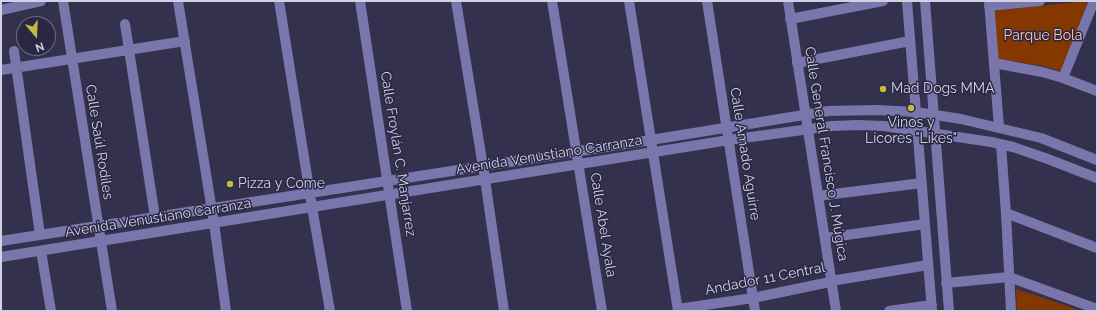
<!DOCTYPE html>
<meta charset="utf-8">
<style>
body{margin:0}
#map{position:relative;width:1098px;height:312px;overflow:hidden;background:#34314f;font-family:Raleway,sans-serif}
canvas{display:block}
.frame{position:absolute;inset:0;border:2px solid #d1d1e4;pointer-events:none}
.north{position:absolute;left:16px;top:16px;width:40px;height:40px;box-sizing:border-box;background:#2a2744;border:1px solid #6d6b84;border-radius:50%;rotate:161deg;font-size:11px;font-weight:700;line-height:16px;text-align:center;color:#d1d1e4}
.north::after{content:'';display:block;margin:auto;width:14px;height:18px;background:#c2bd3f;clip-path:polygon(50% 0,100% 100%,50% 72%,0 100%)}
</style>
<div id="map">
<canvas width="1098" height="312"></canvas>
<div class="frame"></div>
<div class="north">N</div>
</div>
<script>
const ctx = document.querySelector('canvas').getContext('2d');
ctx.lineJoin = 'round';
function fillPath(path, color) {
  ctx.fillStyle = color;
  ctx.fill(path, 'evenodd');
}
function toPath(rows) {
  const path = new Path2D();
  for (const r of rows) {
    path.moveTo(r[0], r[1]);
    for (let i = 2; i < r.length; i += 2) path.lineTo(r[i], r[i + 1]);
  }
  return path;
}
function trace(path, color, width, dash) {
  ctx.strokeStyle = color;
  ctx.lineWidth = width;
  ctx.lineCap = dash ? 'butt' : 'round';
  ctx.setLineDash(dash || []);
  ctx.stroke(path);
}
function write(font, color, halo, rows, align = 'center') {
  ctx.font = font + ' Raleway,sans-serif';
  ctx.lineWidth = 3;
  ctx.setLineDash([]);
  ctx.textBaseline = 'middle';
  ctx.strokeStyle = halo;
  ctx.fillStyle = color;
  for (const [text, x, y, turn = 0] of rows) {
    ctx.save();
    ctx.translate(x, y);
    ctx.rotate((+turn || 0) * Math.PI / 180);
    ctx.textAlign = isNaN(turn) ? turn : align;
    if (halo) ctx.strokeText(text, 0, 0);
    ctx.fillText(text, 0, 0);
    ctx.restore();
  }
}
fillPath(toPath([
 [1088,1,1062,72,1043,66,1013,61,997,60,994,11],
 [1016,289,1059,303,1081,311,1017,311]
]), '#853700');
trace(toPath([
 [63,1,112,311],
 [178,1,214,223,226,311],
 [279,1,312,207,330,311],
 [360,1,407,311],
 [456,1,485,179,504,311],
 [552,1,602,311],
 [629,1,678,311],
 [707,1,755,311],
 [788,1,836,311],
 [907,1,932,311],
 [925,1,949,311],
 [989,1,999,127],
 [989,6,1040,1],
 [1,10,41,1],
 [790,19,883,1],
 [125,24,155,217],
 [14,51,40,235],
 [797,63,910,41],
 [994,63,1042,72,1063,78,1097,91],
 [1,70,185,41],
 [1063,78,1094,1],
 [1001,145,1006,213,1011,311],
 [818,196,922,183],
 [1006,213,1097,248],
 [825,238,925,224],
 [1,241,651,140,828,111,876,110,916,112,961,119,1041,138,1097,160],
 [41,251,51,311],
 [1,257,729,140,832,126,858,125,884,126,991,142,1013,147,1045,158,1097,178],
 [946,283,1009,277,1097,309],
 [678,309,753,298,825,283,831,281,928,265],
 [889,311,932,305]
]), '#7a76ac', 10);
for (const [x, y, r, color] of [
 [883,89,4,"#c2bd3f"],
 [911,108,4,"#c2bd3f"],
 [230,184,4,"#c2bd3f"]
]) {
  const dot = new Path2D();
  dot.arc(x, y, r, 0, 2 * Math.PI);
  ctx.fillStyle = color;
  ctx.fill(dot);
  trace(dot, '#2a2744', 1.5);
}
write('14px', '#f8cab4', '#2a2744', [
 ["Parque Bola",1043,36]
]);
write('14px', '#d1d1e4', '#2a2744', [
 ["Mad Dogs MMA",891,89],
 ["Vinos y",911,123,"center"],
 ["Licores \"Likes\"",911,139,"center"],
 ["Pizza y Come",238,184]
], 'left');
write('14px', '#d1d1e4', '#2a2744', [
 ["Calle Saúl Rodiles",99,142,81],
 ["Calle Froylán C. Manjarrez",398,154,81],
 ["Calle Amado Aguirre",745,154,81],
 ["Calle General Francisco J. Múgica",826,154,81],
 ["Avenida Venustiano Carranza",549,155,-9],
 ["Avenida Venustiano Carranza",158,218,-9],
 ["Calle Abel Ayala",603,225,81],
 ["Andador 11 Central",765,279,-11]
]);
</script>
